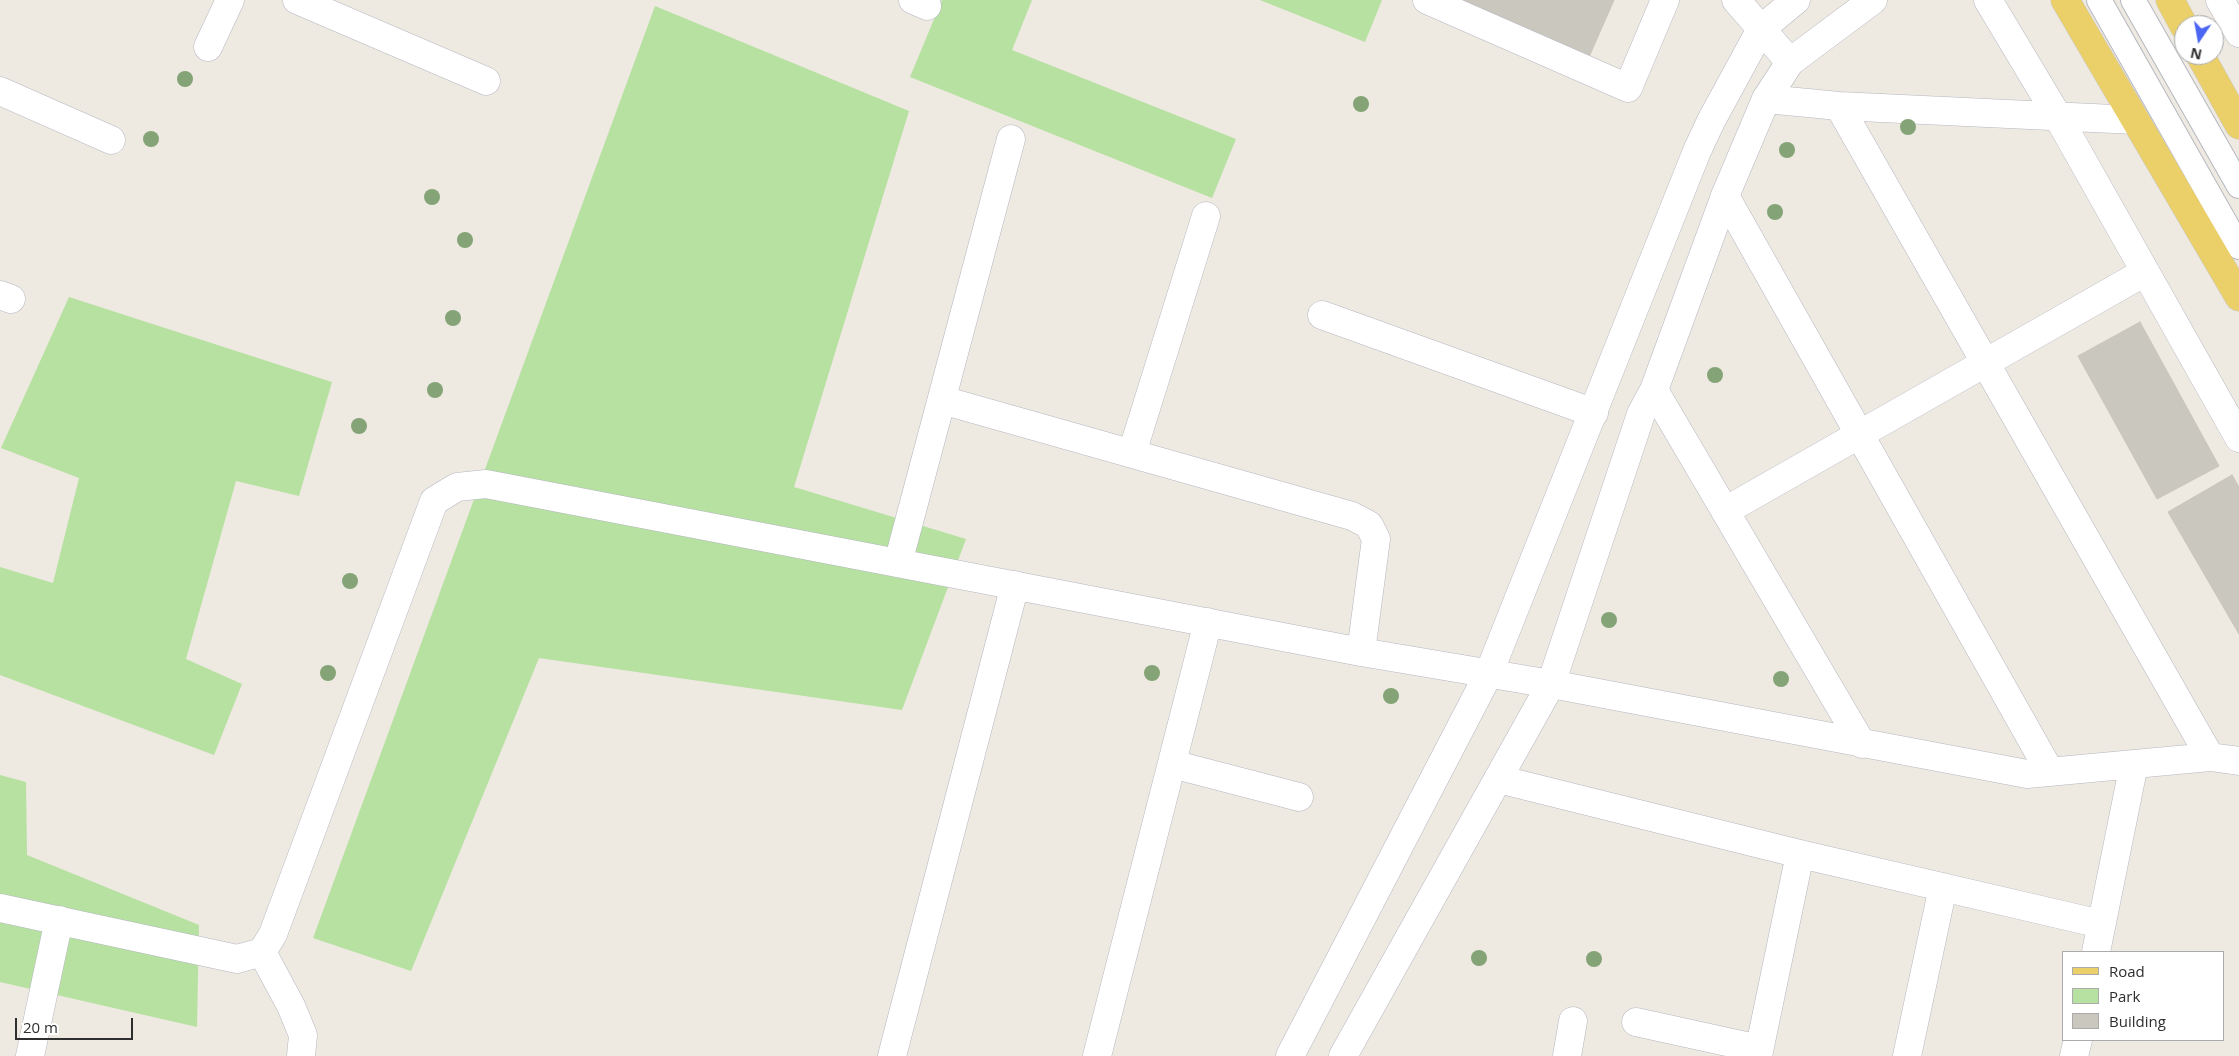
<!DOCTYPE html>
<style>
body{margin:0}
#map{position:relative;width:2239px;height:1056px;overflow:hidden;background:#eee9e1;font-family:"Open Sans",sans-serif}
canvas{display:block}
.legend{position:absolute;left:2062px;top:951px;width:162px;height:90px;box-sizing:border-box;background:#fff;border:1px solid #ababab;margin:0;padding:6px 9px;list-style:none;font-size:15px;color:#2e2e2e}
.legend li{display:flex;align-items:center;gap:10px;height:25px}
.legend b{width:25px;border:1px solid #ababab}
.north{position:absolute;left:2174px;top:15px;width:50px;height:50px;box-sizing:border-box;background:#fff;border:1px solid #ababab;border-radius:50%;rotate:192deg;font-size:14px;font-weight:700;line-height:20px;text-align:center;color:#2e2e2e}
.north::after{content:'';display:block;margin:auto;width:18px;height:22px;background:#4b66f2;clip-path:polygon(50% 0,100% 100%,50% 72%,0 100%)}
.scale{position:absolute;left:15px;top:1018px;width:118px;height:22px;box-sizing:border-box;border:2px solid #2e2e2e;border-top:0;padding-left:6px;font-size:15px;line-height:18px;white-space:nowrap;color:#2e2e2e;-webkit-text-stroke:4px #fff;paint-order:stroke}
</style>
<div id="map">
<canvas width="2239" height="1056"></canvas>
<ul class="legend">
<li><b style="height:6px;background:#ebd06a"></b>Road</li>
<li><b style="height:14px;background:#b6e1a1"></b>Park</li>
<li><b style="height:14px;background:#cac7bf"></b>Building</li>
</ul>
<div class="north">N</div>
<div class="scale">20 m</div>
</div>
<script>
const ctx = document.querySelector('canvas').getContext('2d');
ctx.lineJoin = 'round';
function fillPath(path, color) {
  ctx.fillStyle = color;
  ctx.fill(path, 'evenodd');
}
function toPath(rows) {
  const path = new Path2D();
  for (const r of rows) {
    path.moveTo(r[0], r[1]);
    for (let i = 2; i < r.length; i += 2) path.lineTo(r[i], r[i + 1]);
  }
  return path;
}
function trace(path, color, width, dash) {
  ctx.strokeStyle = color;
  ctx.lineWidth = width;
  ctx.lineCap = dash ? 'butt' : 'round';
  ctx.setLineDash(dash || []);
  ctx.stroke(path);
}
fillPath(toPath([
 [942,0,1032,0,1012,50,1236,139,1212,198,910,77],
 [1260,0,1382,0,1365,42],
 [655,6,909,111,794,487,966,539,902,710,539,658,411,971,313,938],
 [69,297,332,382,299,496,236,481,186,659,242,684,214,755,0,675,0,567,53,583,79,478,1,448],
 [0,775,26,782,27,855,199,925,197,1027,0,982]
]), '#b6e1a1');
const building = toPath([
 [1454,0,1614,0,1589,57,1454,0],
 [2140,322,2219,466,2157,499,2078,356,2140,322],
 [2232,475,2239,487,2239,634,2168,512,2232,475]
]);
fillPath(building, '#cac7bf');
trace(building, '#cac5bb', 1);
const lane = toPath([
 [2099,0,2239,247],
 [2133,0,2239,186]
]);
const street = toPath([
 [297,0,486,81],
 [913,0,927,6],
 [1427,0,1628,88,1665,0],
 [1736,0,1790,62],
 [1988,0,2058,117,2239,438],
 [2220,0,2239,33],
 [208,47,230,0],
 [0,91,111,140],
 [1766,99,1839,106,2135,120],
 [1839,106,2210,757],
 [1725,196,2050,772],
 [0,295,11,299],
 [1322,315,1594,413],
 [1654,390,1862,744],
 [942,400,1352,516,1369,525,1376,539,1361,652],
 [1132,453,1206,216],
 [1725,511,2145,272],
 [898,563,1011,139],
 [1172,764,1299,797],
 [1498,779,1800,854,2101,924],
 [0,908,237,959,262,952,273,934,434,501,457,487,486,484,1361,652,1551,684,2027,774,2210,757,2239,761],
 [262,952,291,1006,303,1035,301,1056],
 [2096,952,2134,764],
 [1636,1022,1759,1049],
 [30,1056,59,920],
 [892,1056,1015,585],
 [1097,1056,1208,622],
 [1567,1056,1573,1021],
 [1758,1056,1800,854],
 [1907,1056,1943,887],
 [2074,1056,2078,1040]
]);
const secondary = toPath([
 [1290,1056,1489,673,1697,151,1711,121,1761,29,1796,0],
 [1343,1056,1551,684,1641,414,1654,390,1725,196,1766,99,1790,62,1873,0]
]);
const primary = toPath([
 [2065,0,2239,297],
 [2170,0,2184,26],
 [2200,55,2239,125]
]);
trace(lane, '#b5b7c0', 26);
trace(street, '#b5b7c0', 29);
trace(secondary, '#b5b7c0', 29);
trace(primary, '#c9c9c9', 29);
trace(lane, '#fff', 24);
trace(street, '#fff', 28);
trace(secondary, '#fff', 28);
trace(primary, '#ebd06a', 28);
ctx.fillStyle = '#84a376';
for (const [x, y] of [
 [185,79],
 [1361,104],
 [1908,127],
 [151,139],
 [1787,150],
 [432,197],
 [1775,212],
 [465,240],
 [453,318],
 [1715,375],
 [435,390],
 [359,426],
 [350,581],
 [1609,620],
 [328,673],
 [1152,673],
 [1781,679],
 [1391,696],
 [1479,958],
 [1594,959]
]) {
  ctx.beginPath();
  ctx.arc(x, y, 8, 0, 2 * Math.PI);
  ctx.fill();
}
</script>
